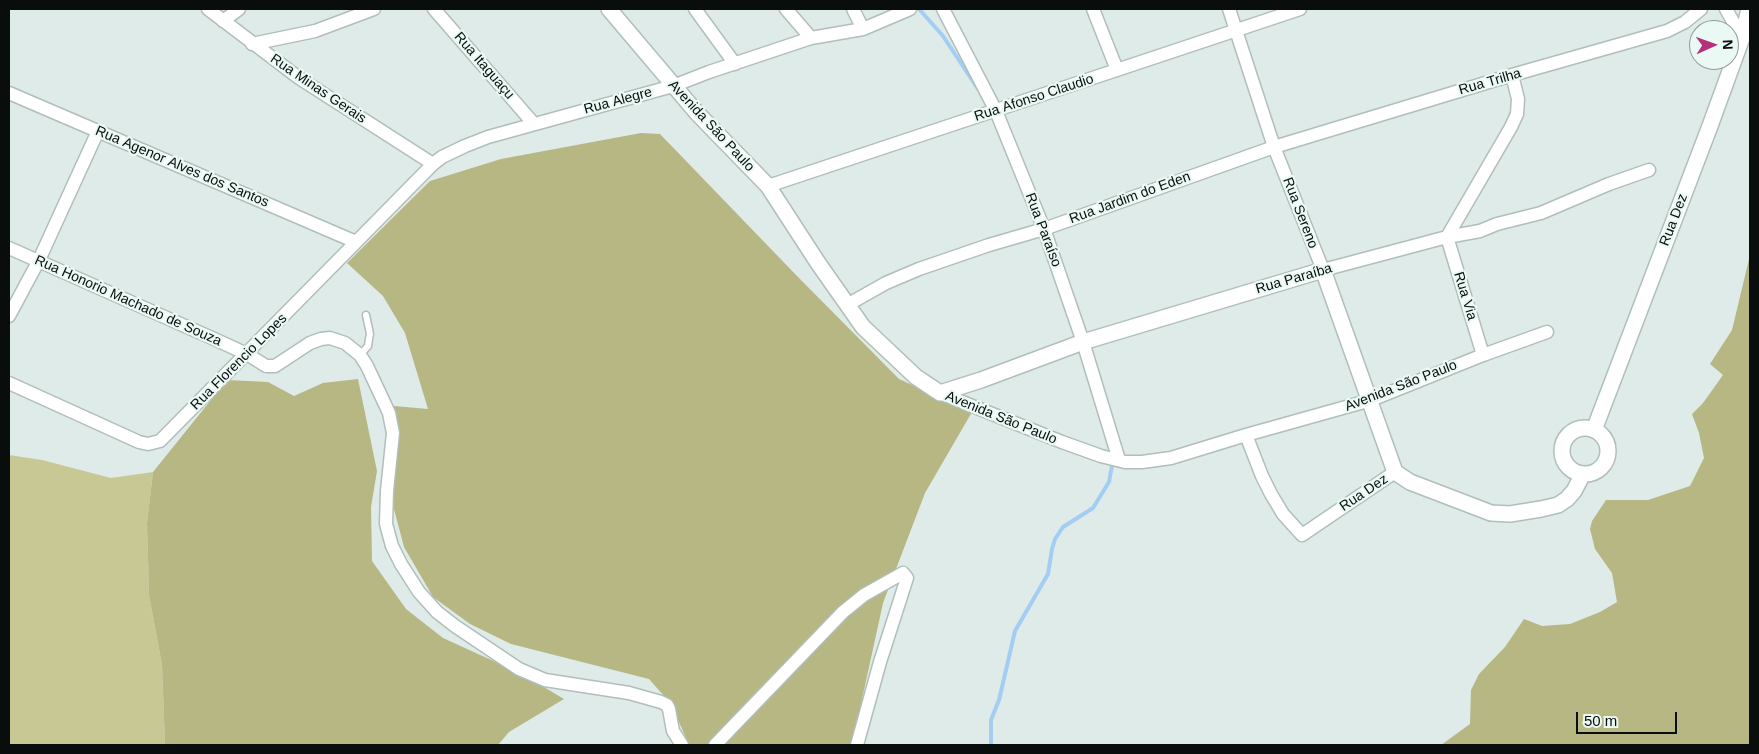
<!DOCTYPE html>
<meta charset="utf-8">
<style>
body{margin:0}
#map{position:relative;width:1759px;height:754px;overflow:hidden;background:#deebe8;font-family:Arial,sans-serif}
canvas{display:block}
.frame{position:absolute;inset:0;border:10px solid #090d0c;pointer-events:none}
.north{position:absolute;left:1689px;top:20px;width:50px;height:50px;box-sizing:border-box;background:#ebf9f5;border:1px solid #919b98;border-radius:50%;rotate:88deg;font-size:14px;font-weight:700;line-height:20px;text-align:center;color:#090d0c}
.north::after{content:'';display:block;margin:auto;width:18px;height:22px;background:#b5327a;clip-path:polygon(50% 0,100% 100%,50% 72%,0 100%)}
.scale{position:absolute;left:1576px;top:712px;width:101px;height:22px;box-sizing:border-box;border:2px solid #090d0c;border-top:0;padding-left:6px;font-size:15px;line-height:18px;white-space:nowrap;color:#090d0c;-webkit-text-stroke:4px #ebf9f5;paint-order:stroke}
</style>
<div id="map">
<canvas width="1759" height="754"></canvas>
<div class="frame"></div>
<div class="north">N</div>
<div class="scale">50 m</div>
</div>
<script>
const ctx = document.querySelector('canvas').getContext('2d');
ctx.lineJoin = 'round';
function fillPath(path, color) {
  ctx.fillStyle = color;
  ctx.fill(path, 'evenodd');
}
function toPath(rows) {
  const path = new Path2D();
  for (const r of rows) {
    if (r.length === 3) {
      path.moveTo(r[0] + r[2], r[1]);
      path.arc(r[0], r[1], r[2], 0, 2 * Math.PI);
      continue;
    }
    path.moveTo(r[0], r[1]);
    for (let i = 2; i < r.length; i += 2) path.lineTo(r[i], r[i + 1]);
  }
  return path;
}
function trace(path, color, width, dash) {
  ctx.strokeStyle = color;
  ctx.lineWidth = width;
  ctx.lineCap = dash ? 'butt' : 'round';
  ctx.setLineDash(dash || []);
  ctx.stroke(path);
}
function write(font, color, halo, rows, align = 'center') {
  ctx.font = font + ' Arial,sans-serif';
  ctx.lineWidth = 4.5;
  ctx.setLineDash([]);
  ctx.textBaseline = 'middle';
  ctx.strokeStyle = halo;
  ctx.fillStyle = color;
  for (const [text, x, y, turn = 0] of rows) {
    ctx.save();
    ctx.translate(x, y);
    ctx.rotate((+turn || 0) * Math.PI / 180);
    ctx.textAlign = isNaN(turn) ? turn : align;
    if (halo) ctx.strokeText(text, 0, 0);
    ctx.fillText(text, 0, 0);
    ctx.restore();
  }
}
fillPath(toPath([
 [9,455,42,460,111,478,153,472,147,523,149,595,162,665,165,745,9,745]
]), '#c8c895');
fillPath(toPath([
 [641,133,660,134,797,276,899,379,972,412,925,493,883,603,852,745,689,745,671,704,649,679,511,644,470,624,433,597,404,547,390,494,387,453,394,406,428,409,405,333,383,296,347,263,430,181,501,159],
 [1750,255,1750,745,1441,745,1470,724,1471,690,1479,674,1505,647,1524,619,1542,626,1570,624,1600,612,1617,602,1612,573,1595,549,1590,529,1592,521,1606,500,1648,500,1690,486,1704,458,1699,433,1692,414,1703,403,1723,375,1710,364,1732,330],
 [358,379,377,471,371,507,372,561,406,609,443,638,522,674,564,699,509,732,498,745,165,745,162,665,149,595,147,523,153,472,227,380,268,382,294,396,323,383]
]), '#b6b783');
trace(toPath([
 [919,9,943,36,978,89],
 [991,745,991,720,999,700,1015,631,1048,574,1052,549,1055,539,1063,527,1093,508,1109,482,1113,460]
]), '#a4cdf3', 4);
const service = toPath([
 [360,355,368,346,369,339,370,334,366,315]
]);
const minor = toPath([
 [208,9,299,78,433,164],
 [434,9,534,124],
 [695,9,735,64],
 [786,9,811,38],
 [853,9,863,29],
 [943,9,996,111,1044,229,1083,342,1119,460],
 [1093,9,1117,70],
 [1229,9,1274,147,1323,270,1447,237,1480,231,1497,224,1541,213,1609,184,1649,170],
 [1726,9,1742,38],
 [223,21,239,9],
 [252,44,315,31,374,9],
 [9,93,356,242],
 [768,186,1300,9],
 [9,248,212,338,247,354,266,366,275,366,310,343,321,339,330,338,345,343,360,355,367,366,389,413,393,433,387,491,386,524,392,546,401,564,419,592,437,612,455,626,519,669,545,680,629,693,661,702,667,705,669,709,673,731,682,745],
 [847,305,886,283,919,269,989,245,1044,229,1274,147,1512,75,1667,31,1685,22,1701,9],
 [9,316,39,260,98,131],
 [1483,355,1447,237,1511,127,1517,114,1518,99,1512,75],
 [9,383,139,442,148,444,160,441,433,164,442,157,465,146,488,137,673,86,709,72,811,38,863,29,910,9],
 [940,393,1062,442,1101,456,1125,462,1142,462,1171,458,1246,435,1371,400,1483,355,1547,332],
 [1246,435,1262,476,1271,494,1283,514,1302,535,1395,472],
 [715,745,843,612,864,595,903,573,907,578,880,662,857,745]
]);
const tertiary = toPath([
 [609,9,697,113,768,186,818,263,863,327,916,377,940,393,981,380,1083,342,1323,270,1395,472,1410,482,1491,513,1510,514,1541,509,1558,505,1567,499,1574,491,1583,474],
 [1585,451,23],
 [1594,430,1710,126,1742,38,1749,9]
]);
trace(service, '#b1beba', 9);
trace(minor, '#b1beba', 15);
trace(tertiary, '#b1beba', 18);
trace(service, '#fff', 6);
trace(minor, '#fff', 12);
trace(tertiary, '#fff', 15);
write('14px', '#090d0c', '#ebf9f5', [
 ["Rua Itaguaçu",484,66,49],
 ["Rua Trilha",1490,82,-16],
 ["Rua Minas Gerais",318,89,34],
 ["Rua Afonso Claudio",1034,98,-18],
 ["Rua Alegre",618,101,-15],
 ["Avenida São Paulo",711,126,47],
 ["Rua Agenor Alves dos Santos",182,167,23],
 ["Rua Jardim do Eden",1130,198,-20],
 ["Rua Sereno",1300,213,69],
 ["Rua Dez",1674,220,-69],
 ["Rua Paraíso",1043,230,69],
 ["Rua Paraíba",1294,279,-16],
 ["Rua Via",1465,296,73],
 ["Rua Honorio Machado de Souza",128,301,24],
 ["Rua Florencio Lopes",239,362,-45],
 ["Avenida São Paulo",1401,386,-21],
 ["Avenida São Paulo",1001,418,22],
 ["Rua Dez",1364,493,-34]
]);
</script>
